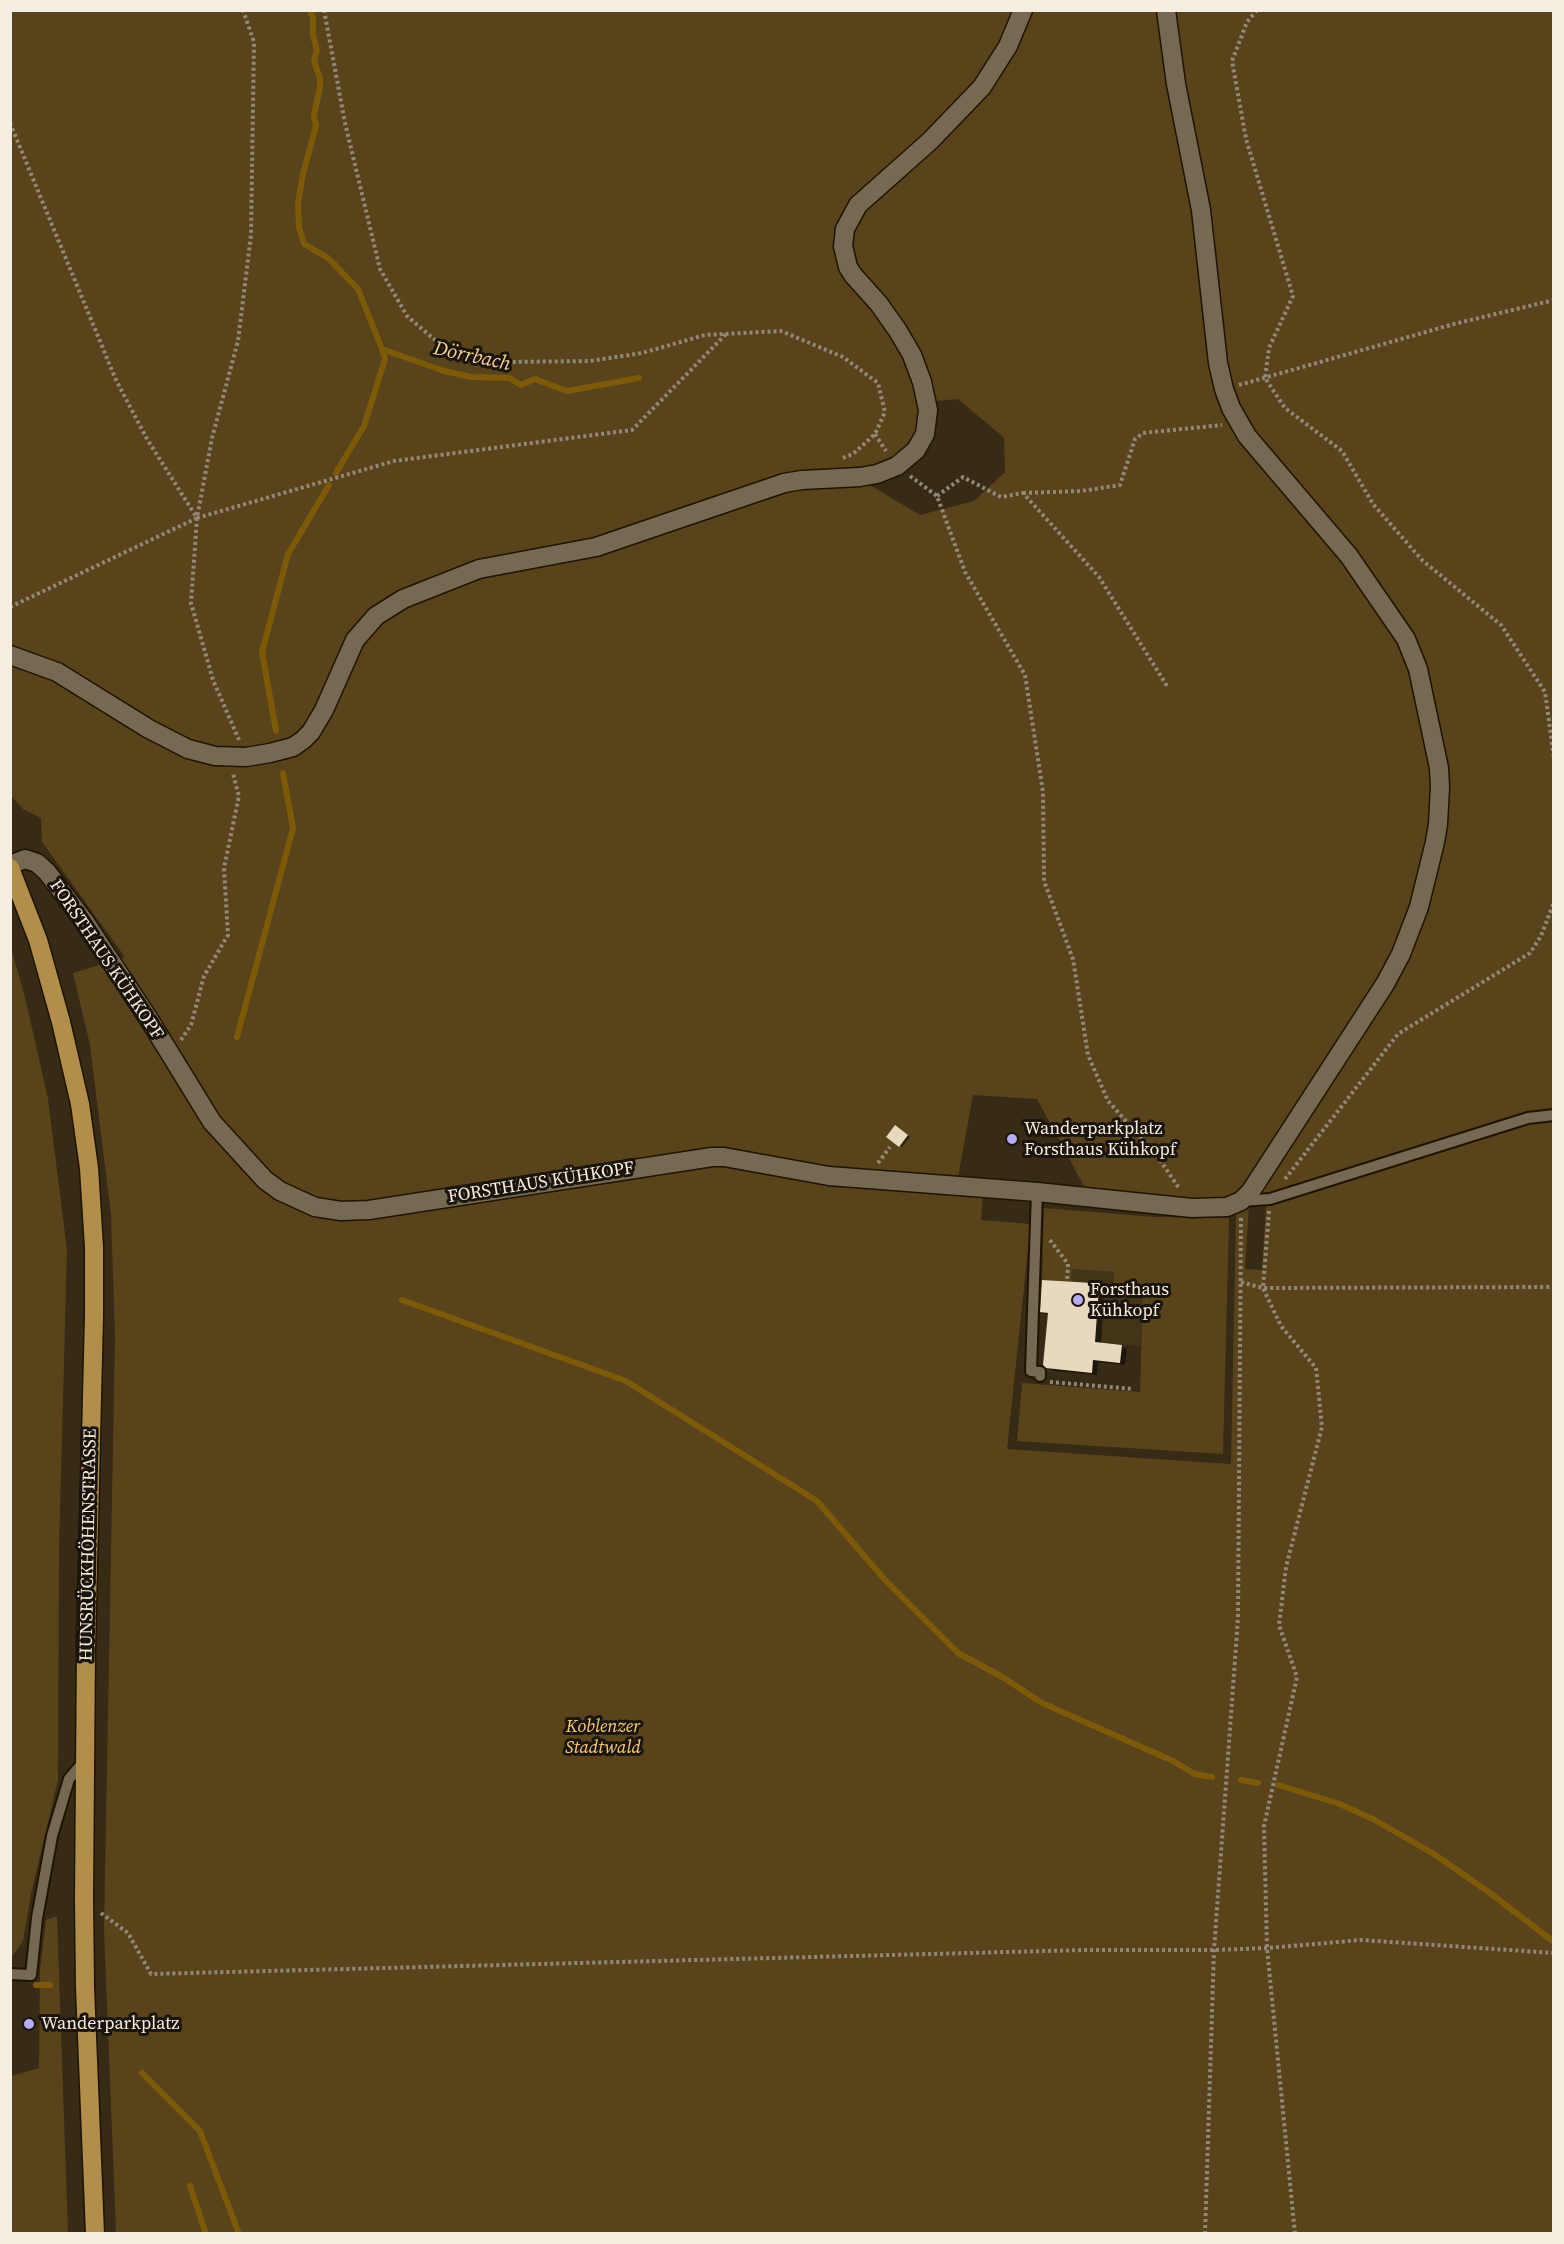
<!DOCTYPE html>
<meta charset="utf-8">
<style>
body{margin:0}
#map{position:relative;width:1564px;height:2244px;overflow:hidden;background:#372b16;font-family:"Source Serif 4",serif}
canvas{display:block}
.frame{position:absolute;inset:0;border:12px solid #f5ede0;pointer-events:none}
</style>
<div id="map">
<canvas width="1564" height="2244"></canvas>
<div class="frame"></div>
</div>
<script>
const ctx = document.querySelector('canvas').getContext('2d');
ctx.lineJoin = 'round';
function fillPath(path, color) {
  ctx.fillStyle = color;
  ctx.fill(path, 'evenodd');
}
function toPath(rows) {
  const path = new Path2D();
  for (const r of rows) {
    path.moveTo(r[0], r[1]);
    for (let i = 2; i < r.length; i += 2) path.lineTo(r[i], r[i + 1]);
  }
  return path;
}
function trace(path, color, width, dash) {
  ctx.strokeStyle = color;
  ctx.lineWidth = width;
  ctx.lineCap = dash ? 'butt' : 'round';
  ctx.setLineDash(dash || []);
  ctx.stroke(path);
}
function write(font, color, halo, rows, align = 'center') {
  ctx.font = font + ' "Source Serif 4",serif';
  ctx.lineWidth = 6;
  ctx.setLineDash([]);
  ctx.textBaseline = 'middle';
  ctx.strokeStyle = halo;
  ctx.fillStyle = color;
  for (const [text, x, y, turn = 0] of rows) {
    ctx.save();
    ctx.translate(x, y);
    ctx.rotate((+turn || 0) * Math.PI / 180);
    ctx.textAlign = isNaN(turn) ? turn : align;
    if (halo) ctx.strokeText(text, 0, 0);
    ctx.fillText(text, 0, 0);
    ctx.restore();
  }
}
fillPath(toPath([
 [1072,1269,1115,1272,1143,1289,1141,1346,1071,1340,1074,1314,1097,1316,1099,1287,1093,1286,1093,1283,1071,1282]
]), '#433417');
fillPath(toPath([
 [11,11,1553,11,1553,2233,116,2233,104,1928,115,1337,111,1215,90,1045,73,973,125,957,42,842,41,818,23,809,11,796],
 [958,399,1004,438,1005,472,974,501,920,515,868,484,931,436,934,401],
 [973,1095,1037,1099,1085,1188,958,1178],
 [983,1194,1032,1198,1030,1224,981,1220],
 [1033,1202,1195,1214,1236,1214,1231,1464,1007,1449],
 [1249,1204,1266,1205,1262,1270,1245,1269],
 [11,948,25,997,48,1099,67,1250,59,1549,58,1780,31,1894,23,1941,11,1958],
 [1044,1208,1156,1217,1229,1218,1223,1454,1017,1441,1022,1383,1140,1392,1143,1289,1114,1287,1114,1272,1072,1269,1071,1282,1042,1280],
 [57,1916,68,2233,11,2233,11,2076,39,2068,40,1969,46,1920]
]), '#59431b');
fillPath(toPath([
 [895,1127,910,1137,902,1147,900,1146],
 [1093,1285,1104,1292,1101,1344,1121,1346,1127,1349,1125,1365,1098,1362,1097,1375,1054,1371,1047,1367,1049,1315,1042,1312]
]), '#0007');
trace(toPath([
 [310,10,313,18,313,36,317,50,314,61,320,78,320,87,314,115,316,126,303,174,298,203,299,227,304,244,328,258,358,289,382,349,444,371,471,377,510,378,521,385,535,379,567,391,639,378],
 [336,473,364,426,385,359,382,349],
 [276,731,262,652,288,554,329,485],
 [237,1037,293,828,283,773],
 [402,1300,626,1381,817,1501,885,1580,958,1653,1004,1678,1042,1703,1173,1761,1195,1774,1212,1777],
 [1241,1780,1258,1783],
 [1278,1785,1337,1803,1373,1819,1434,1854,1490,1893,1554,1942],
 [36,1985,50,1985],
 [142,2073,200,2131,239,2234],
 [190,2186,206,2234]
]), '#7d5a07', 6);
fillPath(toPath([
 [895,1125,908,1135,899,1147,886,1137],
 [1042,1280,1093,1283,1093,1286,1099,1287,1095,1342,1122,1345,1120,1363,1093,1360,1092,1373,1046,1368,1043,1365,1048,1313,1040,1312]
]), '#e8d8be');
const lane = toPath([
 [1037,1192,1031,1371,1040,1372,1040,1376],
 [1241,1201,1270,1199,1528,1118,1554,1115],
 [10,1974,31,1975,37,1918,52,1836,69,1779,85,1760]
]);
const street = toPath([
 [10,655,57,672,149,729,188,749,215,756,246,757,270,753,293,747,303,740,311,732,324,710,355,640,376,616,403,599,479,569,596,547,784,483,802,480,860,477,877,474,897,466,916,450,925,434,928,410,922,382,912,355,898,331,879,304,853,275,848,267,843,246,845,229,858,205,930,141,982,87,1008,46,1023,10],
 [10,865,25,859,37,863,47,872,85,922,150,1021,212,1122,265,1180,280,1191,315,1207,341,1211,369,1210,712,1157,724,1157,829,1176,1037,1192,1192,1208,1227,1207,1241,1201,1251,1191,1385,984,1401,954,1419,907,1435,842,1438,824,1440,787,1439,768,1418,669,1406,639,1349,556,1247,436,1231,408,1224,389,1218,363,1201,210,1176,84,1166,10]
]);
const primary = toPath([
 [10,868,38,940,61,1022,80,1104,89,1168,94,1247,94,1315,86,1647,84,1899,85,1987,95,2234]
]);
trace(lane, '#1f1401', 14);
trace(street, '#1f1401', 21);
trace(primary, '#1f1401', 21);
trace(toPath([
 [324,10,345,123,380,269,407,316,442,346,508,362,590,361,642,353,705,335,781,331,843,357,878,383,885,412,875,434,853,454,840,459],
 [1257,10,1247,22,1232,61,1246,139,1293,296,1269,348,1265,378,1285,408,1342,451,1373,504,1422,560,1501,625,1545,692,1554,758],
 [10,123,116,380,147,439,197,518,191,603,213,680,239,740],
 [1239,385,1454,324,1554,300],
 [875,434,886,451],
 [910,476,937,496,965,572,1025,675,1043,792,1044,881,1073,959,1088,1055,1108,1101,1157,1156,1179,1188],
 [1023,493,1082,491,1120,485,1135,439,1143,433,1222,425],
 [937,496,963,477,1001,497,1023,493,1099,577,1167,686],
 [197,518,394,461,632,430,726,334],
 [10,607,197,518,212,438,238,341,251,235,254,42,243,10],
 [181,1040,191,1025,204,976,228,935,224,868,239,796,233,774],
 [878,1163,890,1147],
 [1285,1179,1398,1034,1530,953,1541,936,1554,902],
 [1269,1211,1263,1288,1281,1326,1316,1368,1322,1427,1286,1567,1279,1625,1297,1677,1264,1826,1267,1948,1295,2234],
 [1050,1240,1068,1264,1067,1281],
 [1241,1282,1263,1288,1554,1287],
 [1050,1382,1133,1389],
 [101,1913,128,1933,151,1974,1085,1950,1214,1950,1267,1948,1361,1940,1554,1953],
 [1205,2234,1214,1950,1238,1618,1241,1218]
]), '#928877', 4, [3, 3]);
trace(lane, '#766951', 10);
trace(street, '#766951', 18);
trace(primary, '#b18e4a', 18);
for (const [x, y, r, color] of [
 [1012,1139,6,"#b7abf8"],
 [1078,1300,6,"#b7abf8"],
 [29,2024,6,"#b7abf8"]
]) {
  const dot = new Path2D();
  dot.arc(x, y, r, 0, 2 * Math.PI);
  ctx.fillStyle = color;
  ctx.fill(dot);
  trace(dot, '#1a150c', 2);
}
write('18px', '#f5ede0', '#1a150c', [
 ["FORSTHAUS KÜHKOPF",106,960,56],
 ["FORSTHAUS KÜHKOPF",541,1183,-9],
 ["HUNSRÜCKHÖHENSTRASSE",89,1545,-89]
]);
write('18px', '#f5ede0', '#1a150c', [
 ["Wanderparkplatz",1024,1129],
 ["Forsthaus Kühkopf",1024,1150],
 ["Forsthaus",1090,1290],
 ["Kühkopf",1090,1311],
 ["Wanderparkplatz",41,2024]
], 'left');
write('italic 18px', '#fecc71', '#1a150c', [
 ["Koblenzer",603,1727],
 ["Stadtwald",603,1748]
]);
write('italic 20px', '#f7d291', '#1a150c', [
 ["Dörrbach",472,357,12]
]);
</script>
